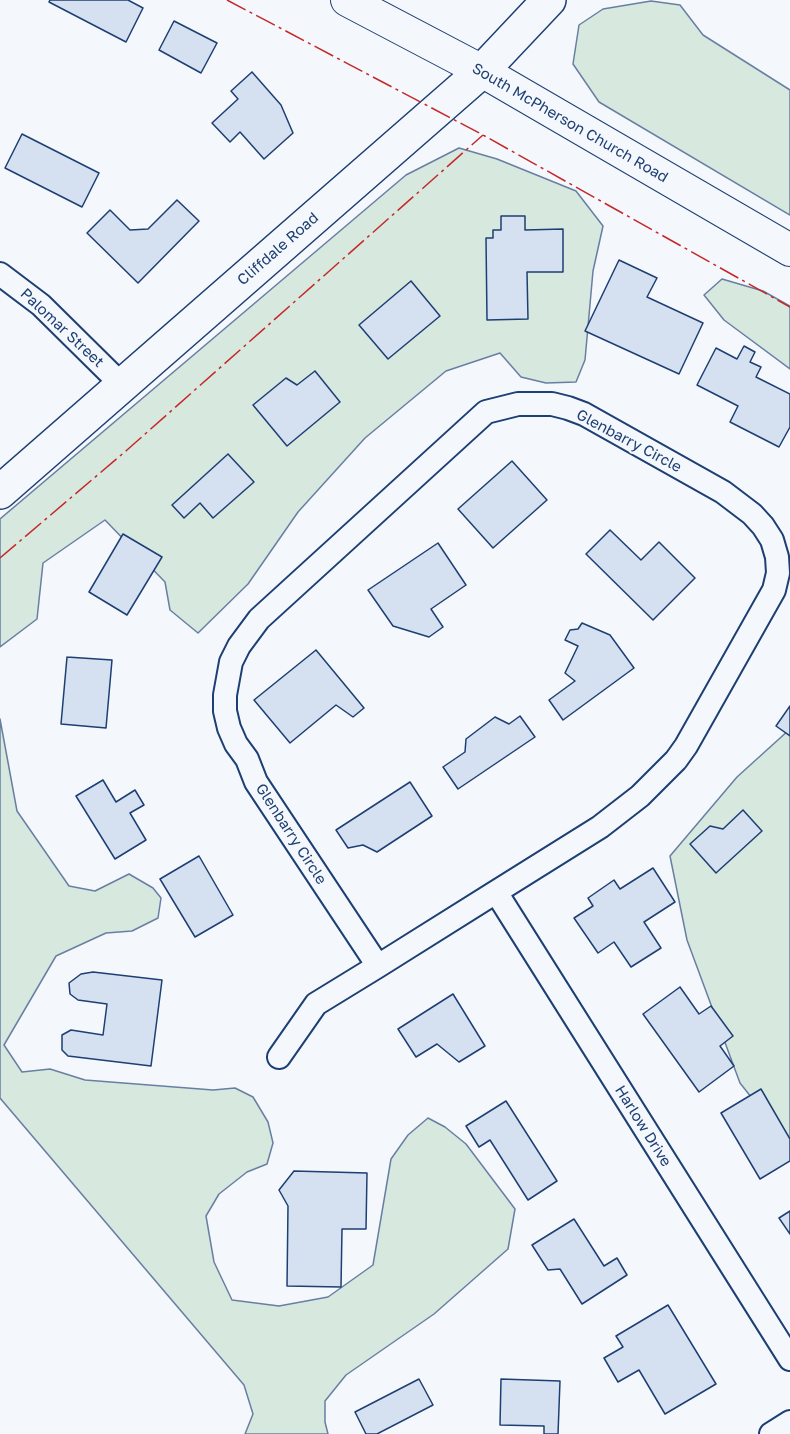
<!DOCTYPE html>
<style>
body{margin:0}
canvas{display:block;background:#f4f7fb}
</style>
<canvas width="790" height="1434"></canvas>
<script>
const ctx = document.querySelector('canvas').getContext('2d');
ctx.lineJoin = 'round';
function fillPath(path, color) {
  ctx.fillStyle = color;
  ctx.fill(path, 'evenodd');
}
function toPath(rows) {
  const path = new Path2D();
  for (const r of rows) {
    path.moveTo(r[0], r[1]);
    for (let i = 2; i < r.length; i += 2) path.lineTo(r[i], r[i + 1]);
  }
  return path;
}
function trace(path, color, width, dash) {
  ctx.strokeStyle = color;
  ctx.lineWidth = width;
  ctx.lineCap = dash ? 'butt' : 'round';
  ctx.setLineDash(dash || []);
  ctx.stroke(path);
}
function write(font, color, halo, rows, align = 'center') {
  ctx.font = font + ' "Golos Text",sans-serif';
  ctx.lineWidth = 4.5;
  ctx.setLineDash([]);
  ctx.textBaseline = 'middle';
  ctx.strokeStyle = halo;
  ctx.fillStyle = color;
  for (const [text, x, y, turn = 0] of rows) {
    ctx.save();
    ctx.translate(x, y);
    ctx.rotate((+turn || 0) * Math.PI / 180);
    ctx.textAlign = isNaN(turn) ? turn : align;
    if (halo) ctx.strokeText(text, 0, 0);
    ctx.fillText(text, 0, 0);
    ctx.restore();
  }
}
const green = toPath([
 [651,1,680,5,703,35,790,90,790,215,599,102,573,64,579,25,603,9,651,1],
 [459,148,497,159,576,191,603,226,593,271,585,360,576,382,546,383,521,377,500,353,446,371,365,438,298,512,248,584,198,633,170,610,165,582,105,520,43,563,37,619,0,647,0,519,406,175,459,148],
 [722,279,763,291,790,306,790,369,724,320,704,295,722,279],
 [0,719,17,811,69,886,95,891,129,874,153,888,161,898,158,918,132,931,106,933,56,956,4,1045,22,1072,50,1069,85,1080,213,1090,235,1088,253,1097,268,1122,273,1143,267,1164,247,1172,219,1194,206,1216,214,1262,232,1300,279,1306,328,1297,373,1265,391,1159,408,1135,428,1118,445,1127,466,1144,515,1209,508,1249,434,1314,346,1375,325,1401,325,1422,328,1434,245,1434,253,1414,244,1385,0,1098,0,719],
 [790,729,790,1146,740,1083,687,940,670,856,737,777,790,729]
]);
fillPath(green, '#d7e8df');
trace(green, '#687fa3', 1.5);
const building = toPath([
 [50,0,128,0,143,8,126,42,49,2,50,0],
 [174,21,217,43,201,73,159,50,174,21],
 [252,72,281,105,293,133,264,159,240,132,230,142,212,123,238,99,231,91,252,72],
 [22,134,99,173,82,207,5,168,22,134],
 [177,200,199,221,138,283,87,233,110,210,130,230,148,229,177,200],
 [501,216,525,216,525,230,563,229,563,272,527,272,528,319,487,320,486,238,493,238,493,230,501,230,501,216],
 [619,260,657,278,647,297,703,323,679,374,585,331,619,260],
 [411,281,440,316,388,359,359,325,411,281],
 [744,346,755,352,750,362,761,367,756,377,790,394,790,427,779,447,730,422,738,406,697,385,716,348,737,359,744,346],
 [315,371,340,402,287,446,253,405,286,378,297,385,315,371],
 [228,454,254,482,213,518,200,503,184,518,172,505,228,454],
 [512,461,547,500,493,548,458,509,512,461],
 [610,530,641,560,659,542,695,578,653,620,586,554,610,530],
 [123,534,162,557,127,615,89,592,123,534],
 [438,543,466,585,431,609,443,627,429,637,393,626,368,590,438,543],
 [582,623,610,635,634,668,563,720,549,700,575,681,565,673,578,646,565,640,570,630,578,629,582,623],
 [316,650,364,708,353,717,336,705,290,743,254,700,316,650],
 [67,657,112,660,106,728,61,724,67,657],
 [790,706,790,736,776,726,790,706],
 [520,716,535,737,458,789,443,767,465,752,466,739,495,717,509,724,520,716],
 [103,780,116,802,135,790,144,805,130,813,146,840,115,859,76,796,103,780],
 [410,782,432,816,377,852,363,845,348,848,336,830,410,782],
 [743,810,762,831,716,873,690,844,710,826,723,829,743,810],
 [199,856,233,915,195,937,160,879,199,856],
 [653,868,675,902,644,922,661,948,631,967,614,942,598,953,574,918,593,906,588,898,614,880,620,889,653,868],
 [93,972,162,980,151,1066,68,1056,62,1050,62,1035,71,1030,103,1035,107,1004,78,1000,70,994,69,983,81,974,93,972],
 [680,987,699,1014,711,1006,733,1036,720,1046,734,1066,699,1092,643,1014,680,987],
 [453,994,485,1046,459,1062,437,1044,416,1057,398,1029,453,994],
 [761,1089,790,1139,790,1161,760,1179,721,1113,761,1089],
 [506,1101,557,1181,528,1200,490,1140,479,1147,466,1126,506,1101],
 [294,1171,367,1173,366,1229,342,1229,341,1287,287,1286,288,1206,279,1190,294,1171],
 [790,1211,790,1234,779,1218,790,1211],
 [574,1219,604,1266,617,1258,627,1275,582,1304,560,1269,548,1270,532,1245,574,1219],
 [668,1305,716,1384,665,1414,639,1370,618,1382,604,1358,623,1347,616,1336,668,1305],
 [419,1379,433,1405,377,1434,366,1434,355,1412,419,1379],
 [501,1379,560,1381,558,1434,544,1434,544,1426,500,1425,501,1379]
]);
fillPath(building, '#d5e0f0');
trace(building, '#1d3f73', 1.5);
const street = toPath([
 [0,274,41,305,122,385],
 [496,892,790,1359],
 [279,1057,316,1004,378,966,496,892,600,827,640,796,676,760,686,746,774,590,778,573,777,557,772,540,763,526,752,514,723,492,584,414,568,408,552,404,518,404,486,412,259,619,239,646,231,662,225,695,225,711,229,728,236,744,247,759,256,782,378,966],
 [771,1434,790,1422]
]);
const secondary = toPath([
 [347,0,482,71,790,250]
]);
const primary = toPath([
 [0,492,482,71,549,0]
]);
trace(street, '#1d3f73', 26);
trace(secondary, '#1d3f73', 34);
trace(primary, '#1d3f73', 36);
trace(street, '#f4f7fb', 22);
trace(secondary, '#f4f7fb', 32);
trace(primary, '#f4f7fb', 33);
trace(toPath([
 [227,0,483,135,790,307],
 [0,558,127,450,483,135]
]), '#c62828', 1.5, [21, 4.5, 3, 4.5]);
write('15px', '#1d3f73', '#f4f7fb', [
 ["South McPherson Church Road",570,123,30],
 ["Cliffdale Road",278,249,-41],
 ["Palomar Street",62,328,43],
 ["Glenbarry Circle",629,441,28],
 ["Glenbarry Circle",291,834,57],
 ["Harlow Drive",643,1126,58]
]);
</script>
